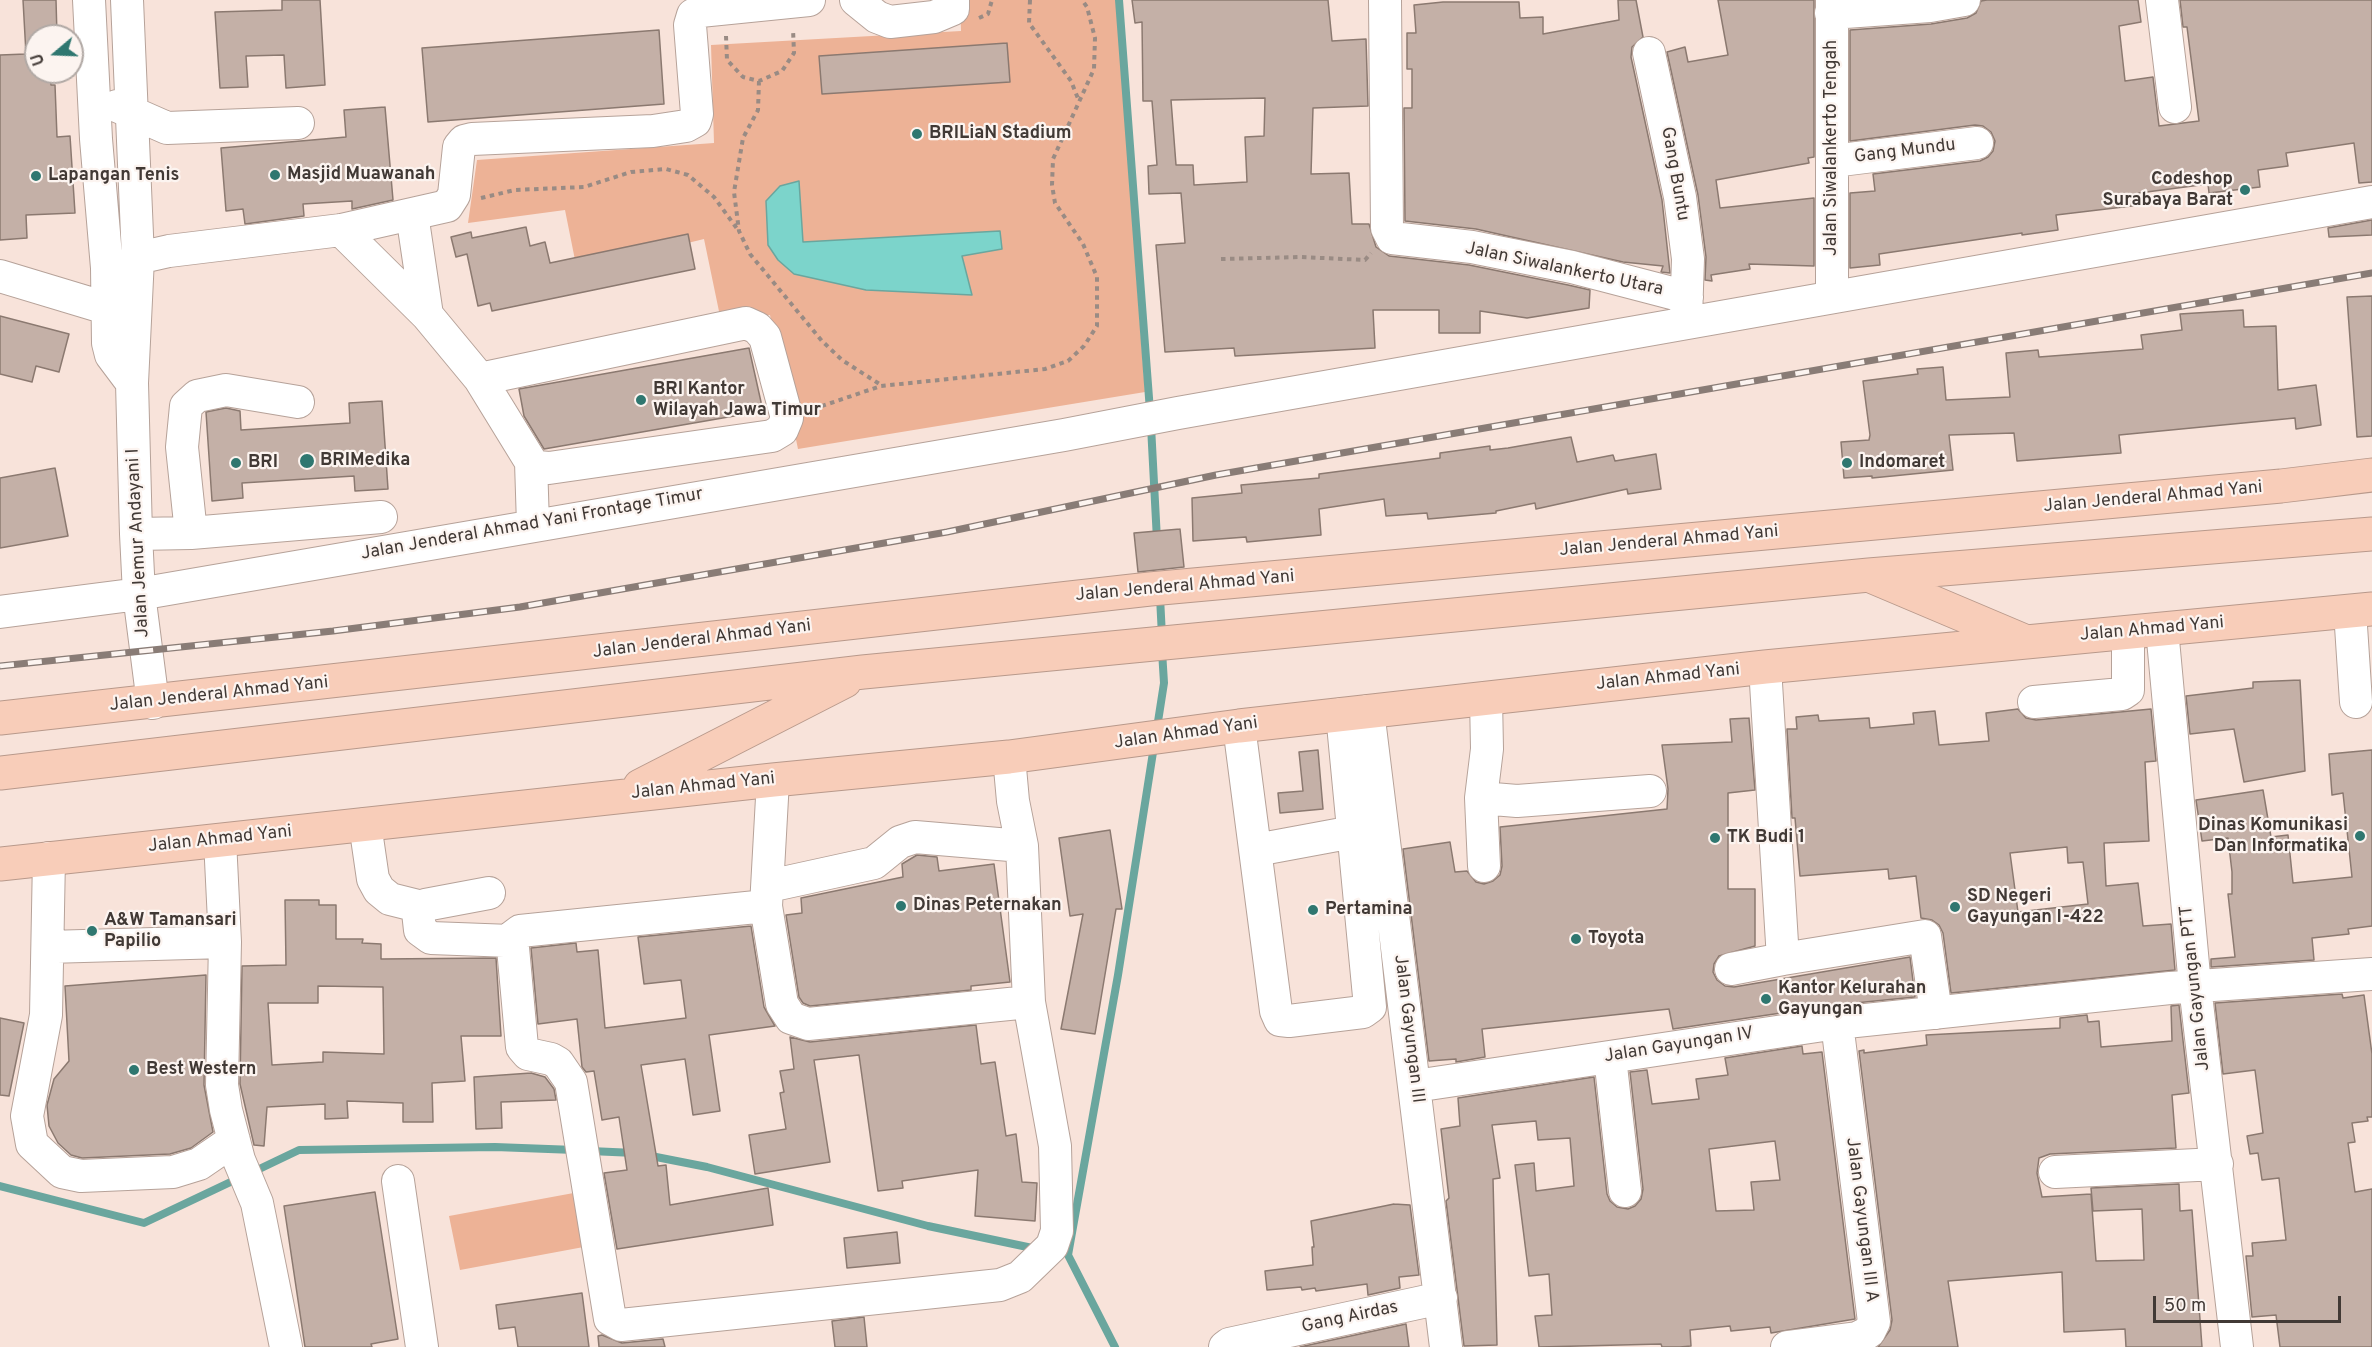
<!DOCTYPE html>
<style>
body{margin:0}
#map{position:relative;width:2372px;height:1347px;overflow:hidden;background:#f8e3da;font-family:Overpass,sans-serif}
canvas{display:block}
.north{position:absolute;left:24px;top:24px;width:60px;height:60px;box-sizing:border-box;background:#fcf4f0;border:2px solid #b1a9a5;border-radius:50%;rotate:251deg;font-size:16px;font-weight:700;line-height:24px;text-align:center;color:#413935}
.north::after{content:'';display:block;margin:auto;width:21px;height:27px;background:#2f7770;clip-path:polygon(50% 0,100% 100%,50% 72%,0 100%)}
.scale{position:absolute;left:2153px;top:1296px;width:188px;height:27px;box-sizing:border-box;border:3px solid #413935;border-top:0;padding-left:8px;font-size:18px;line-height:21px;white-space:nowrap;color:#413935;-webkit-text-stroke:4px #fcf4f0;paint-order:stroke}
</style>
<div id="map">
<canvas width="2372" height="1347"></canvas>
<div class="north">U</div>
<div class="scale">50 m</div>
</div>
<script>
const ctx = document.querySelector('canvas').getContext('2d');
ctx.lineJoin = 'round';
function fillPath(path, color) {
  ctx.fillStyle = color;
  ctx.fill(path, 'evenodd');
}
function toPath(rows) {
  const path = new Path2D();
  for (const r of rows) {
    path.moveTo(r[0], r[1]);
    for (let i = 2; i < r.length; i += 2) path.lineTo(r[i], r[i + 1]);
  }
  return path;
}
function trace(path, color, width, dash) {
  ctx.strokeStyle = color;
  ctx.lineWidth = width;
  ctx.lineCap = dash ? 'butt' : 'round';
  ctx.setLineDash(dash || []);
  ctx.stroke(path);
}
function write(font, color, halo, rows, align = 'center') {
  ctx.font = font + ' Overpass,sans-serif';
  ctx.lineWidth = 4.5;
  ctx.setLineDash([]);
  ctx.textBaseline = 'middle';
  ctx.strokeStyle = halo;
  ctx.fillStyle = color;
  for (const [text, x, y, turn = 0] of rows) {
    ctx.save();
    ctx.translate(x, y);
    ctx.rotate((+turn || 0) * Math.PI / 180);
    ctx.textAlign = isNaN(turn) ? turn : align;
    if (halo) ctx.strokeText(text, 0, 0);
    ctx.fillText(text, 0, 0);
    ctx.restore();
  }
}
fillPath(toPath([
 [960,0,1116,0,1145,392,798,449,770,315,721,321,704,239,577,270,565,210,468,223,477,160,714,143,711,45,961,31],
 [579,1192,589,1246,460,1270,449,1216]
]), '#edb296');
const water = toPath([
 [799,181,803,242,1000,231,1002,249,962,256,972,295,866,290,794,274,778,260,768,245,766,201,780,186,799,181]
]);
fillPath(water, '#7cd4cb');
trace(water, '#6aa69e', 1.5);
trace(toPath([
 [1119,0,1150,411],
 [1151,426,1157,540],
 [1160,597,1162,636],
 [1157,728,1164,683,1162,651],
 [590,1151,635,1153],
 [646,1155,707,1167,928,1226,1037,1249],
 [253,1172,299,1150,495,1147,575,1150],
 [0,1186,144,1223,239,1178],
 [1115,1347,1068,1255,1118,975,1154,746]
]), '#6aa69e', 8);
const building = toPath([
 [23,0,56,0,57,36,36,36,36,72,50,72,51,85,55,85,57,137,70,136,75,213,26,215,27,238,0,240,0,55,26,54,23,0],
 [282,0,320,0,325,85,286,88,284,55,246,56,248,87,220,88,215,12,282,10,282,0],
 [1132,0,1328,0,1332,41,1366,39,1368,106,1313,108,1311,174,1349,173,1352,224,1369,224,1376,247,1389,256,1469,265,1568,285,1590,290,1589,308,1527,318,1480,311,1480,333,1439,333,1439,310,1373,310,1375,348,1235,356,1234,348,1165,352,1156,245,1185,243,1181,193,1149,194,1148,166,1157,165,1152,101,1143,101,1142,22,1135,23,1132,0],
 [1265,98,1264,136,1245,137,1247,182,1194,185,1193,165,1176,165,1171,100,1265,98],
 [1618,0,1636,0,1643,37,1632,47,1631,57,1662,200,1670,273,1661,272,1663,266,1623,262,1476,229,1405,221,1404,108,1412,108,1412,69,1407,69,1407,33,1416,33,1414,5,1443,2,1519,2,1520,18,1543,17,1543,34,1619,20,1618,0],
 [1718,0,1814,0,1814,157,1808,158,1809,163,1716,180,1720,208,1814,198,1814,266,1749,264,1750,269,1711,275,1712,281,1705,280,1706,257,1698,195,1667,52,1685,47,1688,62,1728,55,1718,0],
 [1987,0,2138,0,2141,22,2119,26,2125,81,2153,77,2159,126,2199,121,2187,27,2183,27,2180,0,2372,0,2372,182,2359,183,2354,143,2286,153,2288,166,2258,170,2260,187,2209,193,2208,184,2139,193,2140,205,2056,215,2058,230,2022,235,2022,233,1879,254,1880,265,1850,268,1850,193,1875,191,1873,174,1980,161,1988,157,1993,151,1995,141,1991,132,1983,126,1975,125,1850,141,1850,30,1931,24,1967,18,1976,13,1981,1,1987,0],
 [659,30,664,104,428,122,422,48,659,30],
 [1007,43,1010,82,822,94,819,56,1007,43],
 [385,107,393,200,352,209,352,201,303,204,304,216,245,224,243,209,226,211,221,148,346,137,344,110,385,107],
 [2372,220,2372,235,2329,237,2328,228,2372,220],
 [526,227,530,246,545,242,550,263,688,234,695,269,492,311,490,303,478,306,467,254,456,257,451,237,471,232,472,238,526,227],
 [2372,296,2372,436,2357,437,2347,297,2372,296],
 [2243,310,2244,327,2276,326,2278,390,2316,385,2321,425,2296,429,2295,418,2119,435,2121,453,2017,461,2014,433,1949,435,1953,470,1872,478,1872,476,1844,478,1841,442,1869,440,1870,435,1863,381,1918,374,1917,369,1943,367,1946,400,2010,397,2006,353,2038,350,2039,357,2143,349,2141,335,2182,330,2180,314,2243,310],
 [0,316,69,334,59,372,36,366,32,382,0,374,0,316],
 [749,348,763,411,544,449,524,416,519,389,749,348],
 [382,401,388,489,355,491,354,476,242,483,243,498,212,501,206,412,226,408,240,411,241,430,350,423,349,403,382,401],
 [1571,437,1577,462,1613,455,1615,461,1656,454,1661,489,1628,494,1627,489,1536,509,1535,503,1496,511,1496,513,1428,519,1427,513,1386,516,1384,499,1319,509,1321,535,1247,542,1246,537,1193,541,1192,498,1242,493,1241,485,1319,478,1319,474,1440,458,1440,453,1490,446,1490,450,1508,448,1571,437],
 [55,468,68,536,0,548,0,478,55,468],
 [1180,529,1184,567,1138,572,1134,533,1180,529],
 [2300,680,2305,771,2244,782,2234,729,2190,734,2186,696,2253,688,2253,682,2300,680],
 [2018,709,2026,718,2036,720,2151,709,2156,761,2145,762,2149,841,2104,843,2106,886,2138,883,2143,926,2171,924,2175,970,1951,993,1943,933,1939,925,1932,920,1921,918,1916,876,1889,879,1888,869,1800,876,1795,818,1792,818,1787,729,1797,729,1796,717,1818,715,1819,721,1869,718,1870,728,1914,724,1913,713,1935,711,1939,745,1989,741,1986,713,2018,709],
 [2067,847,2068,863,2083,862,2088,904,2018,912,2010,853,2067,847],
 [1749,718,1755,790,1728,793,1728,889,1755,889,1755,946,1719,956,1714,964,1713,972,1717,980,1725,986,1734,987,1910,957,1915,997,1835,1005,1673,1029,1669,1009,1482,1029,1485,1057,1456,1062,1456,1059,1429,1061,1403,849,1450,842,1455,872,1467,871,1476,882,1484,884,1493,881,1500,875,1502,866,1500,827,1667,809,1668,789,1662,745,1732,742,1730,719,1749,718],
 [1318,750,1323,809,1280,813,1278,793,1303,791,1299,752,1318,750],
 [2372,750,2372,926,2348,929,2349,934,2312,938,2314,960,2211,967,2211,959,2235,957,2228,894,2232,894,2232,872,2228,838,2202,841,2196,800,2263,790,2271,837,2288,835,2293,883,2352,877,2343,793,2332,795,2329,754,2372,750],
 [1110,830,1122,909,1116,909,1095,1034,1061,1029,1083,914,1070,916,1059,838,1110,830],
 [917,855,937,857,939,871,994,864,1010,982,971,986,971,990,810,1006,803,1003,799,997,786,915,802,913,801,898,903,877,902,864,917,855],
 [285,900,319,900,319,905,336,905,336,939,363,939,362,943,381,944,381,959,496,958,501,1036,461,1036,465,1081,432,1083,433,1122,403,1122,403,1103,347,1101,348,1118,325,1119,325,1104,267,1107,264,1146,254,1145,240,1084,242,966,286,965,285,900],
 [318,986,383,987,384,1054,323,1052,323,1062,272,1065,268,1003,318,1003,318,986],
 [751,926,764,1007,775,1026,709,1035,720,1111,693,1115,685,1059,641,1065,658,1166,666,1165,670,1205,768,1188,773,1225,617,1249,604,1173,627,1170,619,1117,602,1120,594,1071,586,1072,582,1067,577,1019,538,1024,531,948,576,943,577,952,598,950,605,1028,686,1018,681,980,644,984,638,937,751,926],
 [206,975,204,1085,213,1132,191,1148,170,1154,82,1158,71,1155,58,1143,49,1126,47,1105,54,1079,69,1061,65,986,206,975],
 [2342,994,2343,998,2364,995,2372,1054,2372,1117,2367,1117,2368,1121,2352,1123,2355,1142,2348,1143,2355,1192,2372,1189,2372,1347,2280,1347,2276,1315,2252,1317,2246,1256,2253,1256,2252,1243,2286,1240,2279,1178,2262,1180,2258,1153,2250,1154,2247,1136,2263,1133,2255,1070,2223,1074,2215,1003,2342,994],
 [2179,1005,2189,1093,2172,1095,2176,1148,2050,1154,2039,1158,2037,1173,2042,1197,2091,1194,2096,1261,2144,1260,2142,1209,2093,1211,2091,1188,2179,1184,2180,1211,2192,1210,2202,1347,2126,1347,2125,1329,2064,1332,2062,1272,1948,1281,1958,1347,1878,1347,1890,1330,1892,1320,1859,1051,1864,1050,1864,1053,1927,1045,1926,1035,2060,1028,2060,1018,2087,1015,2088,1022,2099,1021,2101,1047,2172,1041,2171,1006,2179,1005],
 [0,1018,24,1023,9,1096,0,1095,0,1018],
 [976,1025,981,1064,995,1062,1006,1136,1016,1134,1022,1182,1037,1183,1035,1221,975,1216,978,1170,902,1181,903,1188,878,1191,859,1055,814,1060,830,1162,755,1174,749,1135,786,1129,780,1093,784,1092,780,1071,794,1069,790,1037,810,1042,976,1025],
 [1802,1046,1803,1054,1822,1052,1855,1319,1771,1333,1770,1327,1731,1331,1730,1326,1690,1330,1691,1346,1680,1347,1662,1347,1661,1344,1539,1347,1535,1316,1552,1315,1549,1274,1529,1276,1515,1165,1534,1163,1536,1191,1574,1186,1570,1138,1538,1140,1536,1121,1492,1125,1500,1178,1493,1179,1497,1345,1464,1346,1446,1201,1449,1198,1441,1129,1460,1126,1458,1098,1594,1077,1607,1194,1610,1201,1617,1207,1628,1209,1635,1206,1641,1199,1643,1189,1630,1072,1647,1070,1652,1104,1699,1099,1696,1079,1728,1075,1725,1058,1802,1046],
 [1775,1141,1780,1180,1751,1182,1754,1210,1716,1211,1709,1149,1775,1141],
 [531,1073,545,1077,554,1089,556,1100,501,1102,502,1128,476,1129,474,1077,531,1073],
 [375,1192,398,1339,371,1344,372,1347,305,1347,284,1206,375,1192],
 [1394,1204,1410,1205,1419,1275,1399,1277,1400,1288,1368,1295,1367,1284,1316,1291,1315,1288,1302,1290,1301,1287,1267,1290,1265,1271,1313,1265,1312,1247,1314,1247,1311,1221,1394,1204],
 [897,1232,900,1263,847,1268,844,1238,897,1232],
 [582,1293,589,1347,518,1347,515,1327,499,1329,496,1305,582,1293],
 [864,1317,867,1347,835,1347,832,1321,864,1317],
 [1406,1324,1409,1347,1300,1347,1406,1324],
 [602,1335,622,1343,663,1339,665,1347,599,1347,598,1336,602,1335]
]);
fillPath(building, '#c4b0a7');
trace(building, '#8b7970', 1.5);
const minor = toPath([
 [89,0,96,139,107,268,108,343,111,355,132,383],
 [127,0,138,258,132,383,136,534,139,594,153,703],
 [856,0,877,17,890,22,934,17,953,9,953,0],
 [1385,0,1387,228,1392,238,1472,247,1572,267,1687,297],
 [1832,0,1832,296],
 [2162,0,2175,107],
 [1831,13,1930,6,1964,0],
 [1649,53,1680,197,1688,259,1686,318],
 [117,106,167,128,298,123],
 [1833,161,1977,143],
 [412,214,427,315],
 [341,230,427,315,480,379,531,462,537,467,549,468,772,436,782,430,787,418,765,337,757,328,746,323,480,379],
 [107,268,126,266,138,258,169,251,341,230,447,206,454,195,459,147,464,141,472,139,653,131,686,126,695,121,697,114,690,25,693,15,700,11,809,0],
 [0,276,106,308],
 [531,462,533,525],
 [191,533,182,447,186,406,197,396,226,390,298,402],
 [136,534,191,533,381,517],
 [2350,611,2356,702],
 [0,612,139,594,1064,435,1178,413,2372,202],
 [2162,629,2195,986,2237,1347],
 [1486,698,1487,749,1481,798,1517,801,1650,791],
 [2034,702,2122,694,2128,690,2128,632],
 [1368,711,1446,1347],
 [1239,726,1276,1011,1280,1020,1289,1021,1363,1012,1370,1007,1342,714],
 [773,780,766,906,782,1004,791,1018,808,1024,1029,1002],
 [1481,798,1484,866],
 [365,824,373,879,379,890,390,899,422,907],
 [220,840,225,942,222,1085,226,1110,239,1160,257,1203,286,1347],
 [1256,850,1353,832],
 [49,858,46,1015,27,1116,32,1144,62,1172,81,1176,173,1172,199,1164,234,1140],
 [769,886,874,863,900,842,915,837,1022,846],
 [489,893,425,905,418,912,420,930,431,938,511,941],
 [766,906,520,931,512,937,522,1047,528,1054,551,1059,558,1063,571,1082,610,1319,621,1325,1000,1285,1020,1277,1052,1246,1057,1231,1055,1146,1029,1002,1022,846,1013,801,1009,757],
 [48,947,225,942],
 [1783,959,1925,936,1936,1013],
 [1731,969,1783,959,1765,667],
 [1610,1057,1625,1191],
 [1415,1086,1837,1023,2170,988,2372,974],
 [2055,1172,2217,1164],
 [398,1181,422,1347],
 [1225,1347,1229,1344,1441,1298],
 [1787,1347,1857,1338,1869,1332,1874,1322,1837,1023]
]);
const highway = toPath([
 [1873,577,2022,640],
 [0,718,1150,589,2281,486,2372,475],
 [0,773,863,672,1869,575,2372,534],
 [640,786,845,681],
 [0,864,773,780,1009,757,1239,726,1765,667,2372,609]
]);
trace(minor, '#b6a299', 34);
trace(highway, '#b8998b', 35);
trace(toPath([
 [1030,0,1029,23,1071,81,1079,101],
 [979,18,988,14,992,0],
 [726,36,727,60,743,77,759,81,782,71,794,53,793,29],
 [759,81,758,110,743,138,734,192,739,231,750,254,822,341,842,360,881,385],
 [481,198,515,190,584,187,631,172,666,169,688,175,714,197,738,230],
 [1221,259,1301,257,1365,260,1371,253],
 [813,409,881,386,1045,369,1068,361,1084,346,1097,326,1097,277,1083,244,1055,203,1052,185,1053,159,1094,69,1095,38,1087,7,1082,0]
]), '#998b84', 4, [4.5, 4.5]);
trace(minor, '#fff', 32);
trace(highway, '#f8cdb9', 33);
const rail = toPath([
 [0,666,333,631,520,607,947,532,1216,475,2372,273]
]);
trace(rail, '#897c76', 7);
trace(rail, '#fcf4f0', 4.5, [14]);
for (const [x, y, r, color] of [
 [917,134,6,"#2f7770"],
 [275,175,6,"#2f7770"],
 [36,176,6,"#2f7770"],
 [2245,190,6,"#2f7770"],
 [641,400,6,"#2f7770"],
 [307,461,8,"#2f7770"],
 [236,463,6,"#2f7770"],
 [1847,463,6,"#2f7770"],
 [2360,836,6,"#2f7770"],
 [1715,838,6,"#2f7770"],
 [901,906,6,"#2f7770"],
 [1955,907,6,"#2f7770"],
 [1313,910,6,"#2f7770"],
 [92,931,6,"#2f7770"],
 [1576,939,6,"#2f7770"],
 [1766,999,6,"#2f7770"],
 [134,1070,6,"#2f7770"]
]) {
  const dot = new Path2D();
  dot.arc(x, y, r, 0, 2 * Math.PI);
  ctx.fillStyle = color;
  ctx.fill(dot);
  trace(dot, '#fcf4f0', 2);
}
write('bold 18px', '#413935', '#fcf4f0', [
 ["BRILiaN Stadium",929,134],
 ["Masjid Muawanah",287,175],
 ["Lapangan Tenis",48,176],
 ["Codeshop",2233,180,"right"],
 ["Surabaya Barat",2233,201,"right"],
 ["BRI Kantor",653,390],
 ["Wilayah Jawa Timur",653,411],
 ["BRIMedika",320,461],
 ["BRI",248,463],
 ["Indomaret",1859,463],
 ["Dinas Komunikasi",2348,826,"right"],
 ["Dan Informatika",2348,847,"right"],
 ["TK Budi 1",1727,838],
 ["SD Negeri",1967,897],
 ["Gayungan I-422",1967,918],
 ["Dinas Peternakan",913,906],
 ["Pertamina",1325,910],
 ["A&W Tamansari",104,921],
 ["Papilio",104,942],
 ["Toyota",1588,939],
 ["Kantor Kelurahan",1778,989],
 ["Gayungan",1778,1010],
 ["Best Western",146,1070]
], 'left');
write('18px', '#413935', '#fcf4f0', [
 ["Jalan Siwalankerto Tengah",1832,148,-90],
 ["Gang Mundu",1905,152,-7],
 ["Gang Buntu",1674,174,80],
 ["Jalan Siwalankerto Utara",1564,270,12],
 ["Jalan Jenderal Ahmad Yani",2153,498,-5],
 ["Jalan Jenderal Ahmad Yani Frontage Timur",532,525,-10],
 ["Jalan Jenderal Ahmad Yani",1669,542,-5],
 ["Jalan Jemur Andayani I",139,543,-93],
 ["Jalan Jenderal Ahmad Yani",1185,587,-5],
 ["Jalan Ahmad Yani",2152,630,-5],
 ["Jalan Jenderal Ahmad Yani",702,640,-7],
 ["Jalan Ahmad Yani",1668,678,-6],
 ["Jalan Jenderal Ahmad Yani",219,695,-6],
 ["Jalan Ahmad Yani",1186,734,-8],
 ["Jalan Ahmad Yani",703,787,-6],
 ["Jalan Ahmad Yani",220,840,-6],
 ["Jalan Gayungan PTT",2196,988,-96],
 ["Jalan Gayungan III",1408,1029,83],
 ["Jalan Gayungan IV",1679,1046,-9],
 ["Jalan Gayungan III A",1861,1220,83],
 ["Gang Airdas",1350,1318,-12]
]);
</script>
